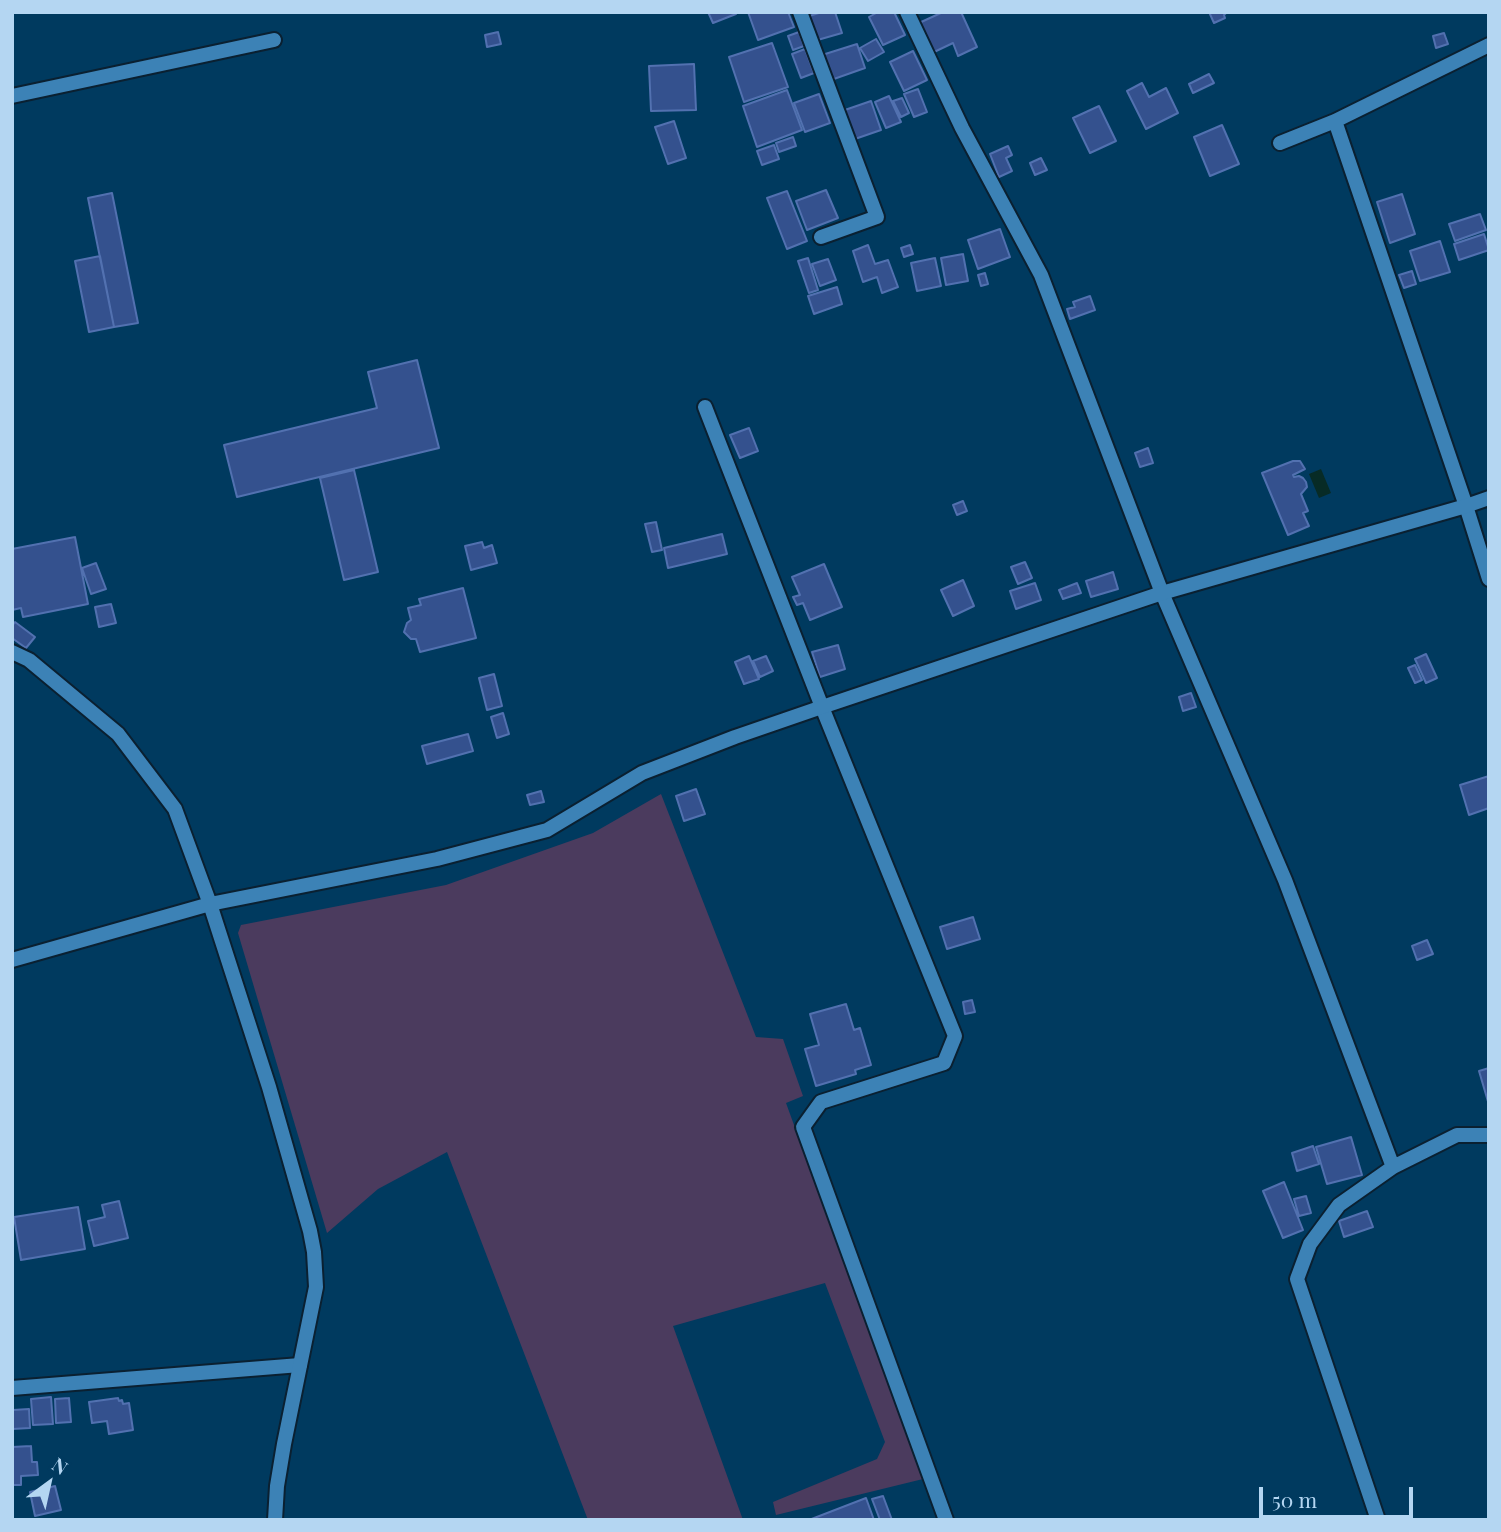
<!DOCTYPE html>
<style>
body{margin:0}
#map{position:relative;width:1501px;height:1532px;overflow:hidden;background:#003a5f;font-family:"Playfair Display",serif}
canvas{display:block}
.frame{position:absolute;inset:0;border:14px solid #b4d6f2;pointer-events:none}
.north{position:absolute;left:14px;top:1448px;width:70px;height:70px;-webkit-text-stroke:5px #003a5f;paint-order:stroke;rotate:33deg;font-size:19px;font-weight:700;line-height:28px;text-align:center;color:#b4d6f2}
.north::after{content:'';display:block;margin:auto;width:24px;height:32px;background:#b4d6f2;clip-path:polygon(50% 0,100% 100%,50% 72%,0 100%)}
.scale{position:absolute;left:1259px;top:1487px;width:154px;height:32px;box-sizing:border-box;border:4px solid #b4d6f2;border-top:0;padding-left:9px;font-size:21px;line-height:24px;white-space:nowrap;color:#b4d6f2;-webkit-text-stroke:5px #003a5f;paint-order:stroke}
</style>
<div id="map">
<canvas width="1501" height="1532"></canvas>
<div class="frame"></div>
<div class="north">N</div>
<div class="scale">50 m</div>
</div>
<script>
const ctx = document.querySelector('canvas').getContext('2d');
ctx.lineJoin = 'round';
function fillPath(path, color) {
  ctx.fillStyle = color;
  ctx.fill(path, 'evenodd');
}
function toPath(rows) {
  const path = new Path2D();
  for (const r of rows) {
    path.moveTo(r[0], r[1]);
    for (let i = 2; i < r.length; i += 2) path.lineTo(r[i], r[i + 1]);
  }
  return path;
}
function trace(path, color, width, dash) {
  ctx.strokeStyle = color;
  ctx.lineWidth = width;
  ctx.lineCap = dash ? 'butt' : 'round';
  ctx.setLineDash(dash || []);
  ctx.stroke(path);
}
fillPath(toPath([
 [661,794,756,1037,783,1039,803,1096,786,1103,923,1479,776,1515,773,1502,877,1459,885,1442,825,1283,673,1326,743,1520,588,1520,447,1152,378,1189,327,1233,238,933,241,925,446,885,593,833]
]), '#4b3b5e');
fillPath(toPath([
 [1321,469,1331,493,1319,498,1309,474]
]), '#072b26');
const building = toPath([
 [708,12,735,12,736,14,713,23,708,12],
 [748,12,788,12,794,27,758,40,748,12],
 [822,12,835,12,842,33,814,41,806,17,822,12],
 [878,12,894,12,905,35,883,45,869,17,878,12],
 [943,12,961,12,977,47,958,56,953,43,932,53,919,23,943,12],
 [1209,12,1227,12,1224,15,1225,18,1214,23,1209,12],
 [498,32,501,44,487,47,485,35,498,32],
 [799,32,804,46,793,50,788,36,799,32],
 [1444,33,1448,44,1436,48,1433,36,1444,33],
 [876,39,884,52,868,61,860,48,876,39],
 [772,43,788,87,744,102,729,57,772,43],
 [857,44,865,68,831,80,822,55,857,44],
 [805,49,814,73,801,78,792,54,805,49],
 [913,51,927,80,904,91,890,62,913,51],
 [694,64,696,110,651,111,649,66,694,64],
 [1209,74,1214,83,1193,93,1189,84,1209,74],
 [1142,83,1149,97,1166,88,1178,113,1146,129,1127,91,1142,83],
 [918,89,927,112,914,117,904,94,918,89],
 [787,90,802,130,757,147,743,106,787,90],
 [819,94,830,123,805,132,794,103,819,94],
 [889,96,901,122,886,128,875,102,889,96],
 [902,98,909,113,901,117,893,101,902,98],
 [871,101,881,130,852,140,842,111,871,101],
 [1099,106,1116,141,1090,153,1073,118,1099,106],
 [674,121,686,158,668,164,655,127,674,121],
 [1222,125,1239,164,1210,176,1194,137,1222,125],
 [793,137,796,146,779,152,776,143,793,137],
 [774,145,779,159,762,165,757,151,774,145],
 [1008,146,1012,155,1006,158,1012,171,999,177,990,154,1008,146],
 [1041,158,1047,170,1035,175,1030,163,1041,158],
 [826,190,838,218,807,230,796,201,826,190],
 [787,191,807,241,787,249,767,198,787,191],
 [112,193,138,323,114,327,88,198,112,193],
 [1402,194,1415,234,1390,243,1377,202,1402,194],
 [1480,214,1486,230,1455,241,1449,224,1480,214],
 [1000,229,1010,257,978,269,968,240,1000,229],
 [1484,234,1489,250,1459,260,1454,244,1484,234],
 [1440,241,1450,272,1420,281,1410,251,1440,241],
 [868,245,875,264,888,260,898,287,882,293,877,277,863,282,853,251,868,245],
 [910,245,913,254,904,257,901,248,910,245],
 [963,254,968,281,946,285,941,258,963,254],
 [100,256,114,327,89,332,75,261,100,256],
 [808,258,818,290,809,293,798,261,808,258],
 [935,258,941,286,917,291,911,263,935,258],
 [828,259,836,280,820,286,812,264,828,259],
 [1412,271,1416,284,1404,288,1399,275,1412,271],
 [985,273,988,284,981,286,978,275,985,273],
 [837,287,842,304,814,314,808,296,837,287],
 [1090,296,1095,310,1070,319,1067,309,1075,307,1073,302,1090,296],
 [417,360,439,448,237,497,224,445,377,408,368,372,417,360],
 [749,428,758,451,740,458,730,435,749,428],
 [1148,448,1153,463,1140,467,1135,453,1148,448],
 [1293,461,1300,461,1305,469,1293,475,1294,477,1299,476,1303,478,1306,482,1307,487,1301,494,1308,511,1303,513,1309,526,1288,535,1262,473,1293,461],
 [354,470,378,572,344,580,320,478,354,470],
 [963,501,967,511,957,515,953,505,963,501],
 [656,522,662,550,652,552,645,524,656,522],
 [722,534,727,554,668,568,664,548,722,534],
 [75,537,88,604,23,617,21,608,12,610,12,549,75,537],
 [482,542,484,548,492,545,497,563,471,570,465,546,482,542],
 [1025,562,1032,578,1018,584,1011,567,1025,562],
 [96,563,106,589,91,594,82,568,96,563],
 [824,564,842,607,810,620,803,603,797,605,793,597,800,595,792,577,824,564],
 [1113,572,1118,589,1091,597,1086,581,1113,572],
 [963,580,974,606,953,616,941,590,963,580],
 [1035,583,1041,600,1016,609,1010,591,1035,583],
 [1077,583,1081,593,1063,599,1059,590,1077,583],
 [463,588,476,638,420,652,416,639,411,639,404,632,407,623,411,620,408,608,421,605,419,599,463,588],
 [111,604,116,623,99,627,95,607,111,604],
 [15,622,35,637,26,648,12,638,12,626,15,622],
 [838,645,845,669,820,677,812,652,838,645],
 [1426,654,1437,678,1426,683,1415,659,1426,654],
 [749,656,759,679,744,684,735,662,749,656],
 [766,656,773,671,760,677,753,661,766,656],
 [1415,665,1422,680,1415,683,1408,668,1415,665],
 [494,674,502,706,487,710,479,678,494,674],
 [1191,693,1196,707,1183,711,1179,697,1191,693],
 [503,713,509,734,497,738,491,717,503,713],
 [468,734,473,751,427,764,422,746,468,734],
 [1489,776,1489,808,1469,815,1460,785,1489,776],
 [696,789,705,814,684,821,676,796,696,789],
 [541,791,544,802,530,805,527,795,541,791],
 [973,917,980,939,947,949,940,927,973,917],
 [1427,940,1433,954,1417,960,1412,946,1427,940],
 [972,1000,975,1012,965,1014,963,1002,972,1000],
 [846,1004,854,1030,860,1028,871,1065,855,1070,856,1074,816,1086,805,1049,819,1045,810,1014,846,1004],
 [1489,1068,1489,1105,1479,1071,1489,1068],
 [1351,1137,1362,1175,1327,1184,1316,1147,1351,1137],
 [1313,1146,1319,1164,1297,1171,1292,1153,1313,1146],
 [1284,1182,1303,1230,1283,1238,1263,1191,1284,1182],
 [1306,1196,1311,1213,1299,1216,1294,1199,1306,1196],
 [119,1201,128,1238,94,1246,88,1221,105,1217,102,1205,119,1201],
 [78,1207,85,1249,21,1260,14,1217,78,1207],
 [1367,1211,1373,1227,1344,1237,1339,1221,1367,1211],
 [51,1397,53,1424,33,1425,31,1399,51,1397],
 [69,1398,71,1422,56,1423,55,1399,69,1398],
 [118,1398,119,1401,122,1400,123,1404,129,1403,133,1430,109,1434,107,1421,92,1423,89,1402,118,1398],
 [12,1405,13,1410,29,1409,30,1428,12,1429,12,1405],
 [31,1446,32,1462,37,1462,38,1475,21,1476,21,1485,12,1485,12,1447,31,1446],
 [55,1486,61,1510,35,1516,30,1492,55,1486],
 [883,1496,892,1520,880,1520,872,1499,883,1496],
 [866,1498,874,1520,809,1520,866,1498]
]);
fillPath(building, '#34518e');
trace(building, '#5271b0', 2);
const minor = toPath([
 [800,12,877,217,821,237],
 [907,12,962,128,1041,275,1162,593,1285,880,1393,1167],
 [12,96,274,40],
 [1335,121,1466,506,1489,579],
 [1280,143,1335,121,1489,45],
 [705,407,822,707,955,1036,944,1063,821,1102,803,1127,946,1520],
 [12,1388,300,1365],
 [1378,1520,1297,1279,1310,1244,1339,1205,1393,1167,1457,1135,1489,1135]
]);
const tertiary = toPath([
 [12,652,29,660,118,734,175,809,210,904,269,1087,310,1231,314,1252,316,1287,284,1444,277,1486,275,1520],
 [12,960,210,904,437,859,547,830,642,773,735,737,822,707,1162,593,1466,506,1489,498]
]);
trace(minor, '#0a2031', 18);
trace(tertiary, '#0a2031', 18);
trace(minor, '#3c82b6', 14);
trace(tertiary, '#3c82b6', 14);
</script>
